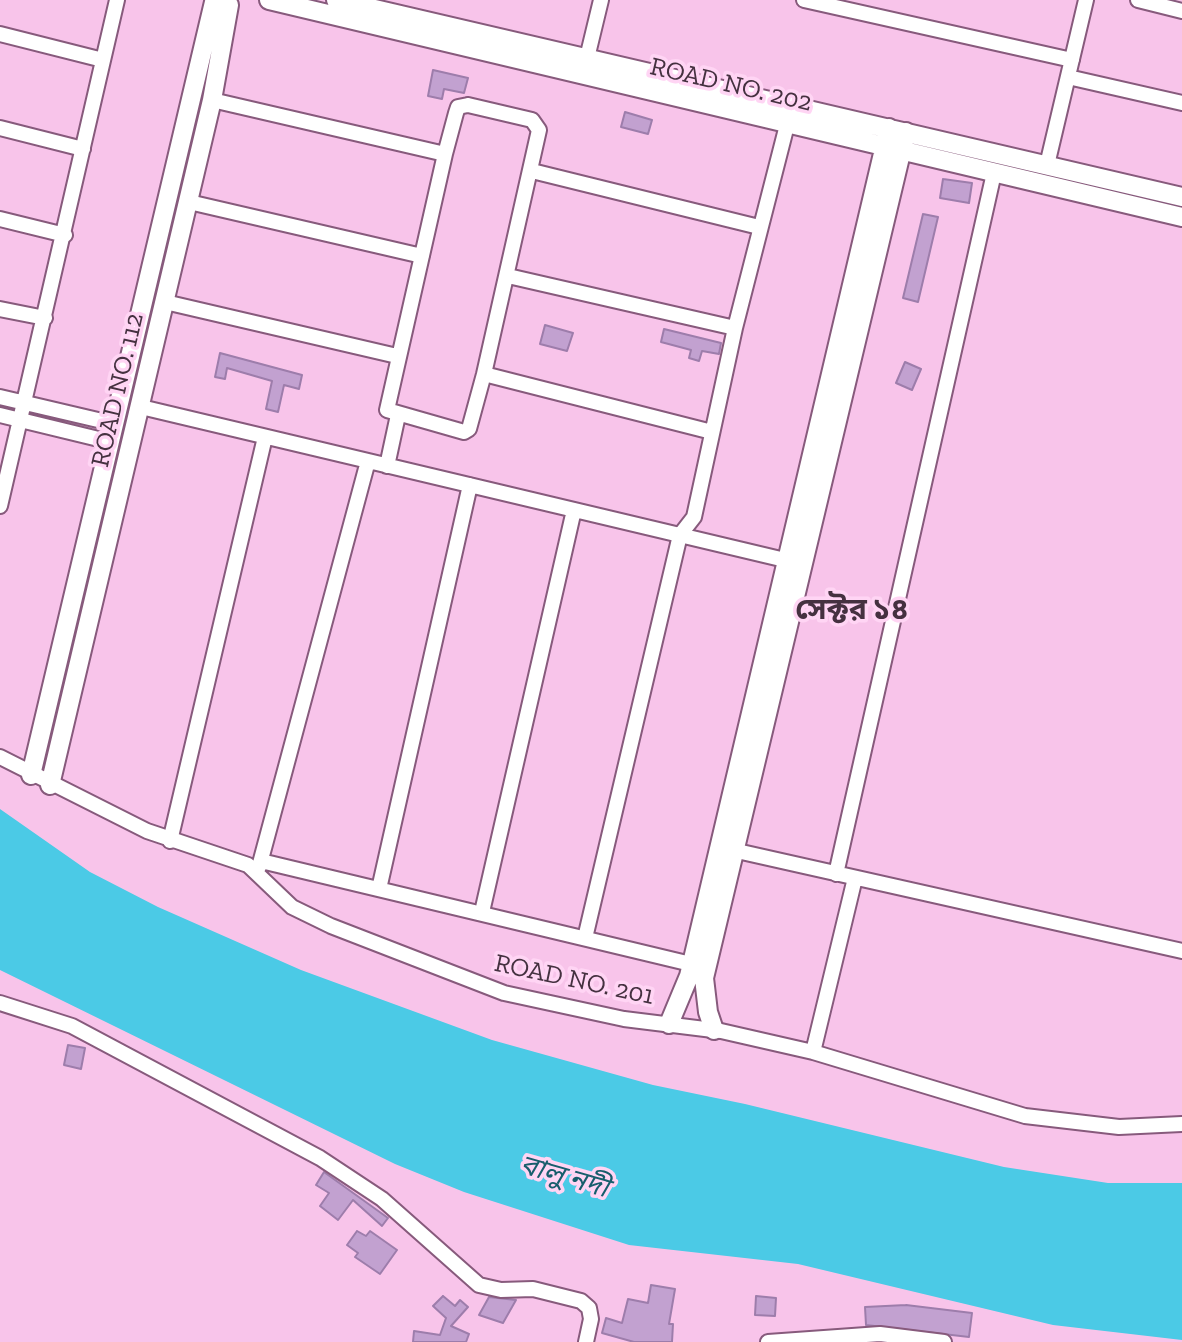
<!DOCTYPE html>
<meta charset="utf-8">
<style>
body{margin:0}
canvas{display:block;background:#f8c4ea}
</style>
<canvas width="1182" height="1342"></canvas>
<script>
const ctx = document.querySelector('canvas').getContext('2d');
ctx.lineJoin = 'round';
function fillPath(path, color) {
  ctx.fillStyle = color;
  ctx.fill(path, 'evenodd');
}
function toPath(rows) {
  const path = new Path2D();
  for (const r of rows) {
    path.moveTo(r[0], r[1]);
    for (let i = 2; i < r.length; i += 2) path.lineTo(r[i], r[i + 1]);
  }
  return path;
}
function trace(path, color, width, dash) {
  ctx.strokeStyle = color;
  ctx.lineWidth = width;
  ctx.lineCap = dash ? 'butt' : 'round';
  ctx.setLineDash(dash || []);
  ctx.stroke(path);
}
function write(font, color, halo, rows, align = 'center') {
  ctx.font = font + ' "Zilla Slab","Noto Sans Bengali",serif';
  ctx.lineWidth = 7;
  ctx.setLineDash([]);
  ctx.textBaseline = 'middle';
  ctx.strokeStyle = halo;
  ctx.fillStyle = color;
  for (const [text, x, y, turn = 0] of rows) {
    ctx.save();
    ctx.translate(x, y);
    ctx.rotate((+turn || 0) * Math.PI / 180);
    ctx.textAlign = isNaN(turn) ? turn : align;
    if (halo) ctx.strokeText(text, 0, 0);
    ctx.fillText(text, 0, 0);
    ctx.restore();
  }
}
fillPath(toPath([
 [0,809,90,872,158,907,301,970,492,1040,653,1085,745,1104,1004,1167,1108,1183,1182,1183,1182,1340,1053,1325,798,1264,629,1245,464,1192,395,1164,0,970]
]), '#4bcae6');
const building = toPath([
 [433,70,468,78,464,93,444,89,442,99,428,96,433,70],
 [625,112,652,120,648,134,621,127,625,112],
 [943,179,972,183,969,203,940,198,943,179],
 [923,214,938,217,918,302,903,298,923,214],
 [545,325,573,333,567,351,540,344,545,325],
 [664,329,721,343,719,354,702,351,699,361,689,358,691,350,661,342,664,329],
 [220,353,302,375,299,389,284,385,278,412,266,409,272,381,227,368,225,379,215,377,220,353],
 [905,362,921,369,912,390,896,383,905,362],
 [68,1045,85,1048,81,1069,64,1065,68,1045],
 [324,1172,388,1218,382,1226,353,1200,338,1220,320,1206,329,1193,316,1185,324,1172],
 [357,1231,366,1236,370,1231,397,1250,380,1274,355,1257,358,1253,347,1245,357,1231],
 [651,1285,675,1289,669,1324,673,1324,672,1342,634,1342,602,1333,606,1318,622,1323,628,1299,648,1303,651,1285],
 [443,1296,455,1306,460,1300,468,1307,451,1326,469,1334,466,1342,413,1342,414,1331,440,1335,446,1318,433,1306,443,1296],
 [756,1296,776,1298,775,1316,755,1315,756,1296],
 [489,1297,516,1300,503,1323,479,1315,489,1297],
 [906,1305,972,1313,969,1337,866,1325,865,1307,906,1305]
]);
fillPath(building, '#c2a1d0');
trace(building, '#9d7dab', 2);
const minor = toPath([
 [804,0,1072,60],
 [1138,0,1182,11],
 [0,34,103,60],
 [587,58,601,0],
 [1068,77,1182,103],
 [212,100,445,154],
 [468,105,532,120,539,130,484,374,469,429,464,432,387,410,445,154,456,113,458,107,468,105],
 [0,128,83,149],
 [1047,165,1086,0],
 [532,171,759,227],
 [189,202,422,256],
 [0,219,65,235],
 [508,276,735,328],
 [165,302,397,356],
 [0,309,45,318],
 [484,374,712,432],
 [0,397,115,424],
 [141,407,785,560],
 [0,415,111,442],
 [387,466,398,415],
 [0,506,117,0],
 [0,757,147,831,248,865,292,907,331,926,504,993,624,1019,721,1031,813,1052,1025,1116,1119,1127,1182,1124],
 [170,841,265,437],
 [737,851,1182,951],
 [261,861,691,964],
 [259,867,368,461],
 [836,874,994,173],
 [379,889,470,485],
 [482,912,574,510],
 [585,938,680,535,694,517,735,328,787,125],
 [0,1003,72,1026,320,1158,382,1199,479,1285,501,1290,533,1289,581,1301,589,1308,591,1319,586,1342],
 [813,1052,855,878],
 [768,1342,880,1334,944,1342]
]);
const tertiary = toPath([
 [269,0,1182,217],
 [336,0,1182,197],
 [31,775,214,2],
 [50,785,212,100,229,5],
 [669,1024,689,976,889,128],
 [714,1030,708,1012,704,978,906,132]
]);
trace(minor, '#875a7c', 18);
trace(tertiary, '#875a7c', 22);
trace(minor, '#fff', 14);
trace(tertiary, '#fff', 18);
write('26px', '#453140', '#ffd5f4', [
 ["ROAD NO. 202",731,85,13],
 ["ROAD NO. 112",118,390,-77],
 ["ROAD NO. 201",574,980,12]
]);
write('italic 28px', '#175d6c', '#ffd5f4', [
 ["বালু নদী",564,1177,16]
]);
write('bold 30px', '#453140', '#ffd5f4', [
 ["সেক্টর ১৪",852,610]
]);
</script>
